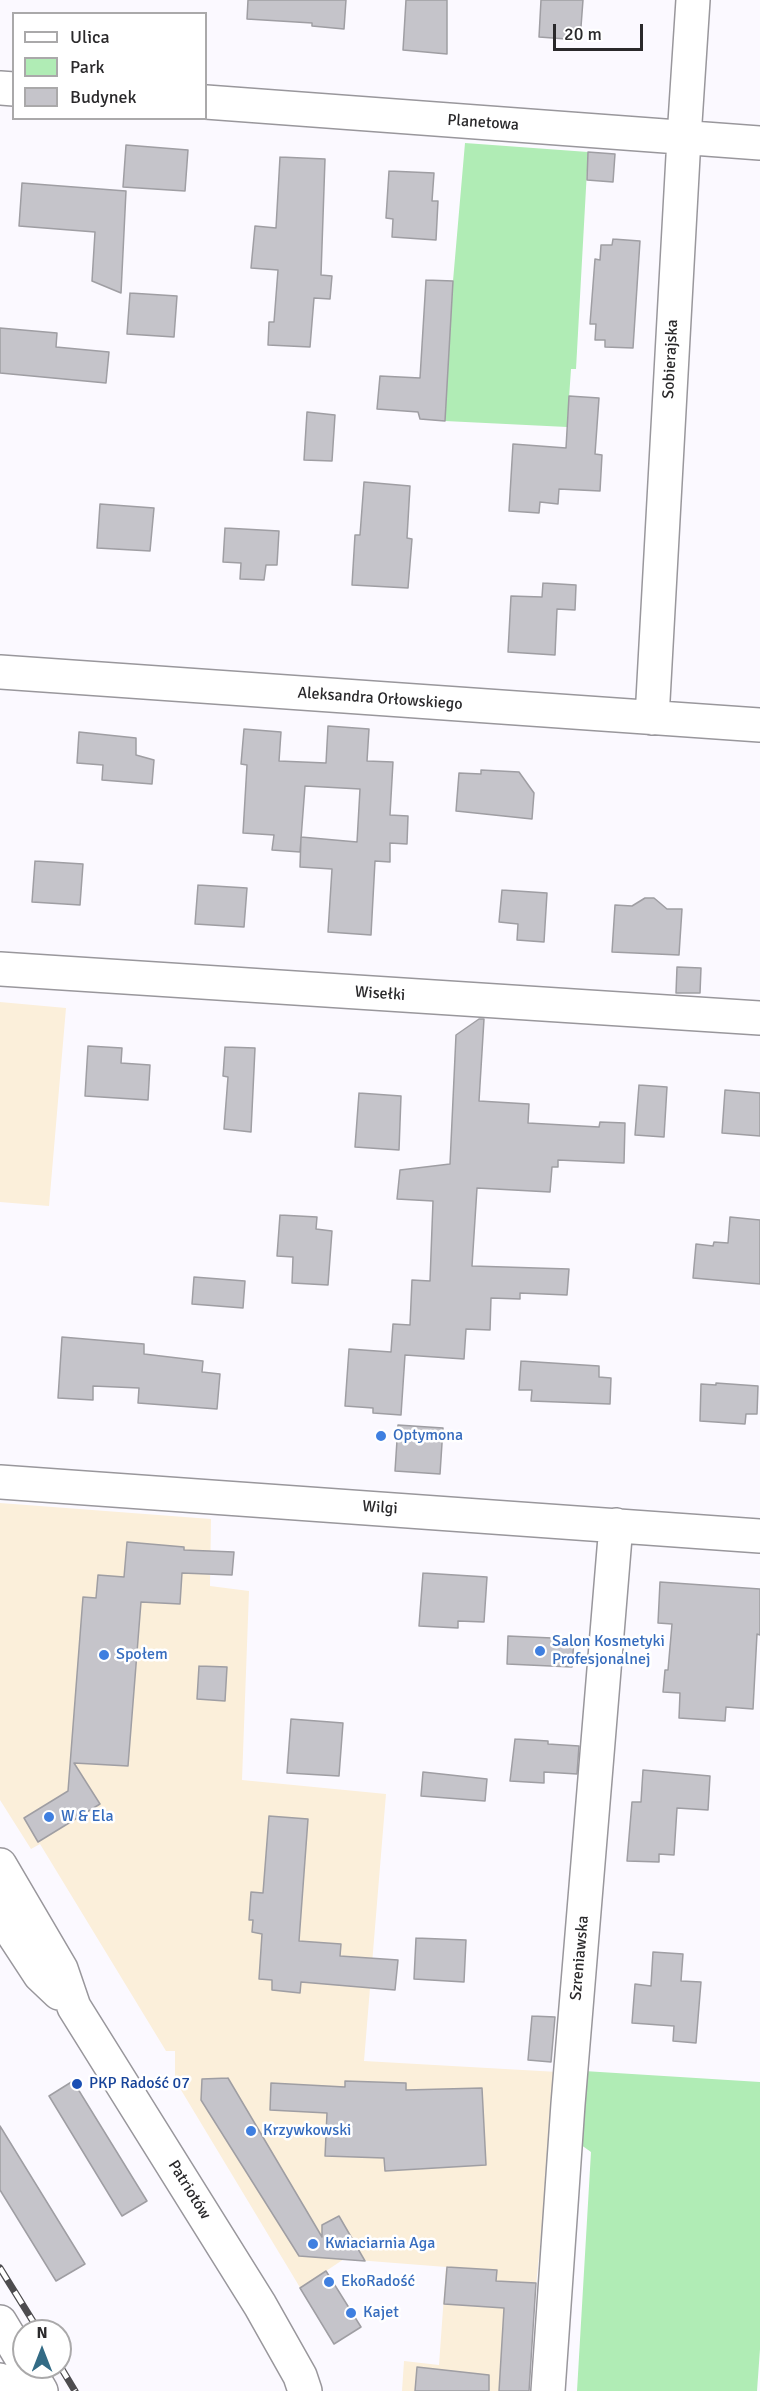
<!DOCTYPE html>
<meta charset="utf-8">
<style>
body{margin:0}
#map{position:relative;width:760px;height:2391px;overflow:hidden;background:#fbf9ff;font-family:Signika,sans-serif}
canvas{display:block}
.legend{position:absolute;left:12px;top:12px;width:195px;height:108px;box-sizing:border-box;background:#fff;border:2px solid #aaa9aa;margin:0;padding:8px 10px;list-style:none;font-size:18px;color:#2a292b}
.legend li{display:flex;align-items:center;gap:12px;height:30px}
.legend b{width:30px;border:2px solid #aaa9aa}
.north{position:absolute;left:12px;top:2319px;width:60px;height:60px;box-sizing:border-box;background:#fff;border:2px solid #aaa9aa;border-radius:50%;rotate:0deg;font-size:16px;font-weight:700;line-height:24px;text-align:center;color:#2a292b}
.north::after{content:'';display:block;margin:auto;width:21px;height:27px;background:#336b85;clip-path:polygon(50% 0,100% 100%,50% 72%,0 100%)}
.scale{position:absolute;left:553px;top:24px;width:90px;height:27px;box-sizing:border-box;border:3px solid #2a292b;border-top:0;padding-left:8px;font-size:18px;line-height:21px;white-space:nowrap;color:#2a292b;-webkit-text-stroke:4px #fff;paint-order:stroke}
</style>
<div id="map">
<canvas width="760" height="2391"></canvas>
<ul class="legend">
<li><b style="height:8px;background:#fff"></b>Ulica</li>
<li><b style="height:16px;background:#b0ecb5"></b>Park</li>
<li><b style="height:16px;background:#c5c4ca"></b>Budynek</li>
</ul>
<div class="north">N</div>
<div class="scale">20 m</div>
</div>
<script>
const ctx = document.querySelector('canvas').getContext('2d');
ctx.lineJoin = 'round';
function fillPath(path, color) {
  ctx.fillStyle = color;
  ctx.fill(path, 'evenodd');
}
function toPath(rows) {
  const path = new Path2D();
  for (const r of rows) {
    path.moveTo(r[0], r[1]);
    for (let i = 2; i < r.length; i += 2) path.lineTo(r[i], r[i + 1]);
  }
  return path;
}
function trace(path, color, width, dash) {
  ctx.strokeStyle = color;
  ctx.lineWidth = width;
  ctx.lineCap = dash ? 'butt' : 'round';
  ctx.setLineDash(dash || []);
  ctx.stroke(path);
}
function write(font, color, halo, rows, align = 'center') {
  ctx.font = font + ' Signika,sans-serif';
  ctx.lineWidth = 5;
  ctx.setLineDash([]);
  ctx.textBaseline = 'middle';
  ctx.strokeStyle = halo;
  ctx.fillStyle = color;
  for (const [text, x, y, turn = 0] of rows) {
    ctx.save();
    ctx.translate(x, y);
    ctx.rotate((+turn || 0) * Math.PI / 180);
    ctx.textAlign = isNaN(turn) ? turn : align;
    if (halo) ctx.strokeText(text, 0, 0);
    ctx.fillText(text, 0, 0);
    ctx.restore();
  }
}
fillPath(toPath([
 [0,1002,66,1008,49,1206,0,1202],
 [0,1503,211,1519,210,1586,249,1591,242,1780,386,1794,364,2061,558,2072,536,2285,529,2391,402,2391,404,2361,439,2365,446,2267,344,2259,326,2271,361,2327,334,2344,175,2080,175,2051,166,2051,40,1844,31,1849,0,1800]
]), '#fbefda');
fillPath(toPath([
 [465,143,588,152,576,369,571,369,567,427,445,421,453,281],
 [584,2071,760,2082,760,2349,757,2391,577,2391,591,2152,577,2142]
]), '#b0ecb5');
const building = toPath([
 [248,0,346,0,344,29,312,26,312,23,247,19,248,0],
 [406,0,447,0,447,54,403,50,406,0],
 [541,0,583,0,580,40,539,37,541,0],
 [126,145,188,150,185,191,123,187,126,145],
 [588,152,615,154,613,182,587,180,588,152],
 [280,157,325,159,321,275,332,276,330,299,314,298,310,347,268,345,269,322,274,322,278,270,251,268,255,226,276,228,280,157],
 [389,171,434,173,432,201,438,201,436,240,392,237,393,219,386,218,389,171],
 [22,183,126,191,121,293,92,281,95,232,19,226,22,183],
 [613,239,640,241,633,348,605,347,605,340,595,340,596,324,590,324,595,259,600,260,601,245,612,245,613,239],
 [426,280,453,281,445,421,420,419,418,412,377,409,380,376,420,378,426,280],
 [130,293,177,296,174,337,127,334,130,293],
 [0,328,57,333,56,347,109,352,106,383,0,373,0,328],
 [569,396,599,398,595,454,602,455,600,491,559,489,558,504,540,502,539,513,509,511,513,444,566,448,569,396],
 [307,412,335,415,332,461,304,460,307,412],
 [364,482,410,486,407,538,412,539,408,588,352,585,355,535,360,535,364,482],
 [100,504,154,508,150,551,97,548,100,504],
 [225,528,279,531,277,565,266,565,264,580,240,579,241,563,223,562,225,528],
 [543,583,576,585,575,610,557,609,555,655,508,652,511,596,542,597,543,583],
 [328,726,369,729,367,761,393,762,390,815,408,816,407,844,390,843,390,862,375,861,371,935,328,932,332,869,300,867,301,837,357,842,360,789,305,786,300,852,272,850,274,835,243,833,247,765,241,764,244,729,281,732,279,761,326,763,328,726],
 [79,732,136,738,136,755,154,760,152,784,102,780,103,765,77,763,79,732],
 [481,770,519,772,534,793,532,819,456,811,459,773,481,774,481,770],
 [35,861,83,864,80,905,32,902,35,861],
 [198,885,247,888,244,927,195,924,198,885],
 [502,890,547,893,544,942,517,940,518,924,499,922,502,890],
 [645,898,654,898,667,909,682,909,679,955,612,952,615,905,632,906,645,898],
 [677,967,701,968,700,993,676,993,677,967],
 [479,1019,484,1019,479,1101,529,1104,528,1123,599,1127,600,1122,625,1123,624,1163,558,1160,558,1167,552,1167,550,1192,477,1188,472,1266,569,1269,567,1295,520,1293,520,1299,491,1298,490,1330,466,1329,464,1359,405,1355,401,1415,373,1413,373,1408,345,1406,349,1349,391,1352,393,1324,410,1325,412,1280,430,1281,433,1201,397,1199,400,1170,450,1164,456,1035,479,1019],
 [88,1046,122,1048,121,1063,150,1065,148,1100,85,1096,88,1046],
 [225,1047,255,1048,251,1132,224,1129,228,1077,223,1076,225,1047],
 [639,1085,667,1087,664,1137,635,1135,639,1085],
 [725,1090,760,1093,760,1136,722,1133,725,1090],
 [359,1093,401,1096,399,1150,355,1147,359,1093],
 [280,1215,317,1217,316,1229,332,1231,328,1285,292,1283,293,1257,277,1256,280,1215],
 [730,1217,760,1220,760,1284,693,1278,696,1244,713,1246,714,1242,728,1243,730,1217],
 [194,1277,245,1281,243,1308,192,1304,194,1277],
 [62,1337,144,1344,144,1354,203,1361,202,1372,220,1374,217,1409,138,1403,139,1388,93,1386,93,1400,58,1398,62,1337],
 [521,1361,599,1366,599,1377,611,1378,610,1404,531,1401,532,1390,519,1390,521,1361],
 [716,1383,758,1386,757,1414,746,1414,745,1424,700,1421,701,1384,716,1385,716,1383],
 [398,1425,443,1428,440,1474,395,1471,398,1425],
 [127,1542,184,1547,184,1550,234,1552,232,1575,182,1573,180,1604,141,1602,128,1766,74,1763,100,1804,38,1842,24,1818,68,1791,83,1597,96,1598,98,1575,124,1577,127,1542],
 [423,1573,487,1577,484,1622,458,1621,458,1628,419,1626,423,1573],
 [660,1582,760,1589,760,1635,757,1634,753,1709,726,1707,725,1721,679,1718,680,1693,663,1692,665,1670,668,1670,672,1624,658,1623,660,1582],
 [508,1636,574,1639,572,1667,507,1664,508,1636],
 [199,1666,227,1667,225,1701,197,1699,199,1666],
 [291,1719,343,1723,339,1776,287,1773,291,1719],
 [515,1739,548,1741,548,1744,579,1746,577,1774,544,1772,544,1783,510,1781,515,1739],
 [643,1770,710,1776,708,1810,677,1808,674,1855,659,1854,659,1862,627,1861,632,1802,641,1802,643,1770],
 [423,1772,487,1779,485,1801,421,1796,423,1772],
 [269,1816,308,1819,299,1941,341,1944,340,1956,398,1960,395,1990,301,1982,300,1993,272,1990,272,1980,259,1979,262,1934,252,1932,253,1920,249,1920,251,1892,263,1893,269,1816],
 [416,1938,466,1940,464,1982,414,1979,416,1938],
 [653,1952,683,1954,681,1981,701,1982,696,2043,673,2041,674,2026,632,2023,635,1984,651,1986,653,1952],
 [532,2016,555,2017,551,2062,528,2060,532,2016],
 [228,2078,322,2237,322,2225,339,2216,365,2261,299,2256,201,2100,202,2079,228,2078],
 [73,2081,147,2201,122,2216,49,2096,73,2081],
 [345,2081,406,2083,406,2090,482,2088,486,2165,385,2171,384,2158,325,2156,327,2113,270,2110,271,2083,345,2087,345,2081],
 [0,2126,85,2264,56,2281,0,2190,0,2126],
 [447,2267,497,2270,496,2281,536,2283,529,2391,499,2391,504,2308,444,2304,447,2267],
 [326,2271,361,2327,334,2344,300,2288,326,2271],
 [417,2367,489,2375,489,2391,415,2391,417,2367]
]);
fillPath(building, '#c5c4ca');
trace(building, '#9f9ea3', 1.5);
const minor = toPath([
 [0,88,14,89],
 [206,102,760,143],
 [0,672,760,725],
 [652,718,684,138,693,0],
 [0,969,760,1018],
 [0,1482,760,1536],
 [548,2391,568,2104,616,1525]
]);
const major = toPath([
 [0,1865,61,1969,74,2007,260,2305,300,2376,305,2391],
 [0,1914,40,1975,59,1993],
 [0,2322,24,2362],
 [27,2367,41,2391],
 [0,2380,7,2391]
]);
trace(minor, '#99979c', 36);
trace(major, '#99979c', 36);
trace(minor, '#fff', 33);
trace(major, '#fff', 33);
const rail = toPath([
 [0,2268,39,2331],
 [60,2366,75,2391]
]);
trace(rail, '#4d4c4f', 7);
trace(rail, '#fff', 4.5, [14]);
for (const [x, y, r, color] of [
 [381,1436,6,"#3f7fe0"],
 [540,1651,6,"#3f7fe0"],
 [104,1655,6,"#3f7fe0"],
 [49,1817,6,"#3f7fe0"],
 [77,2084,6,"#1a4fb4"],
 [251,2131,6,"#3f7fe0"],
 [313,2244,6,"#3f7fe0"],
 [329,2282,6,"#3f7fe0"],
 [351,2313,6,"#3f7fe0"]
]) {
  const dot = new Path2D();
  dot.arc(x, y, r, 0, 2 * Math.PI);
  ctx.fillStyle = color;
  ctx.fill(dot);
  trace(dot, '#fff', 2);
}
write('16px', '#2a292b', '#fff', [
 ["Planetowa",483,123,4],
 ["Sobierajska",671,359,-87],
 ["Aleksandra Orłowskiego",380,699,4],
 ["Wisełki",380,994,4],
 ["Wilgi",380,1508,4],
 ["Szreniawska",580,1958,-85],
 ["Patriotów",189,2190,58]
]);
write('16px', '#366cbe', '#fff', [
 ["Optymona",393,1436],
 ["Salon Kosmetyki",552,1642],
 ["Profesjonalnej",552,1660],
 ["Społem",116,1655],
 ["W & Ela",61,1817],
 ["Krzywkowski",263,2131],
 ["Kwiaciarnia Aga",325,2244],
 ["EkoRadość",341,2282],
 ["Kajet",363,2313]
], 'left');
write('16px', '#164399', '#fff', [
 ["PKP Radość 07",89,2084]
], 'left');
</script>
